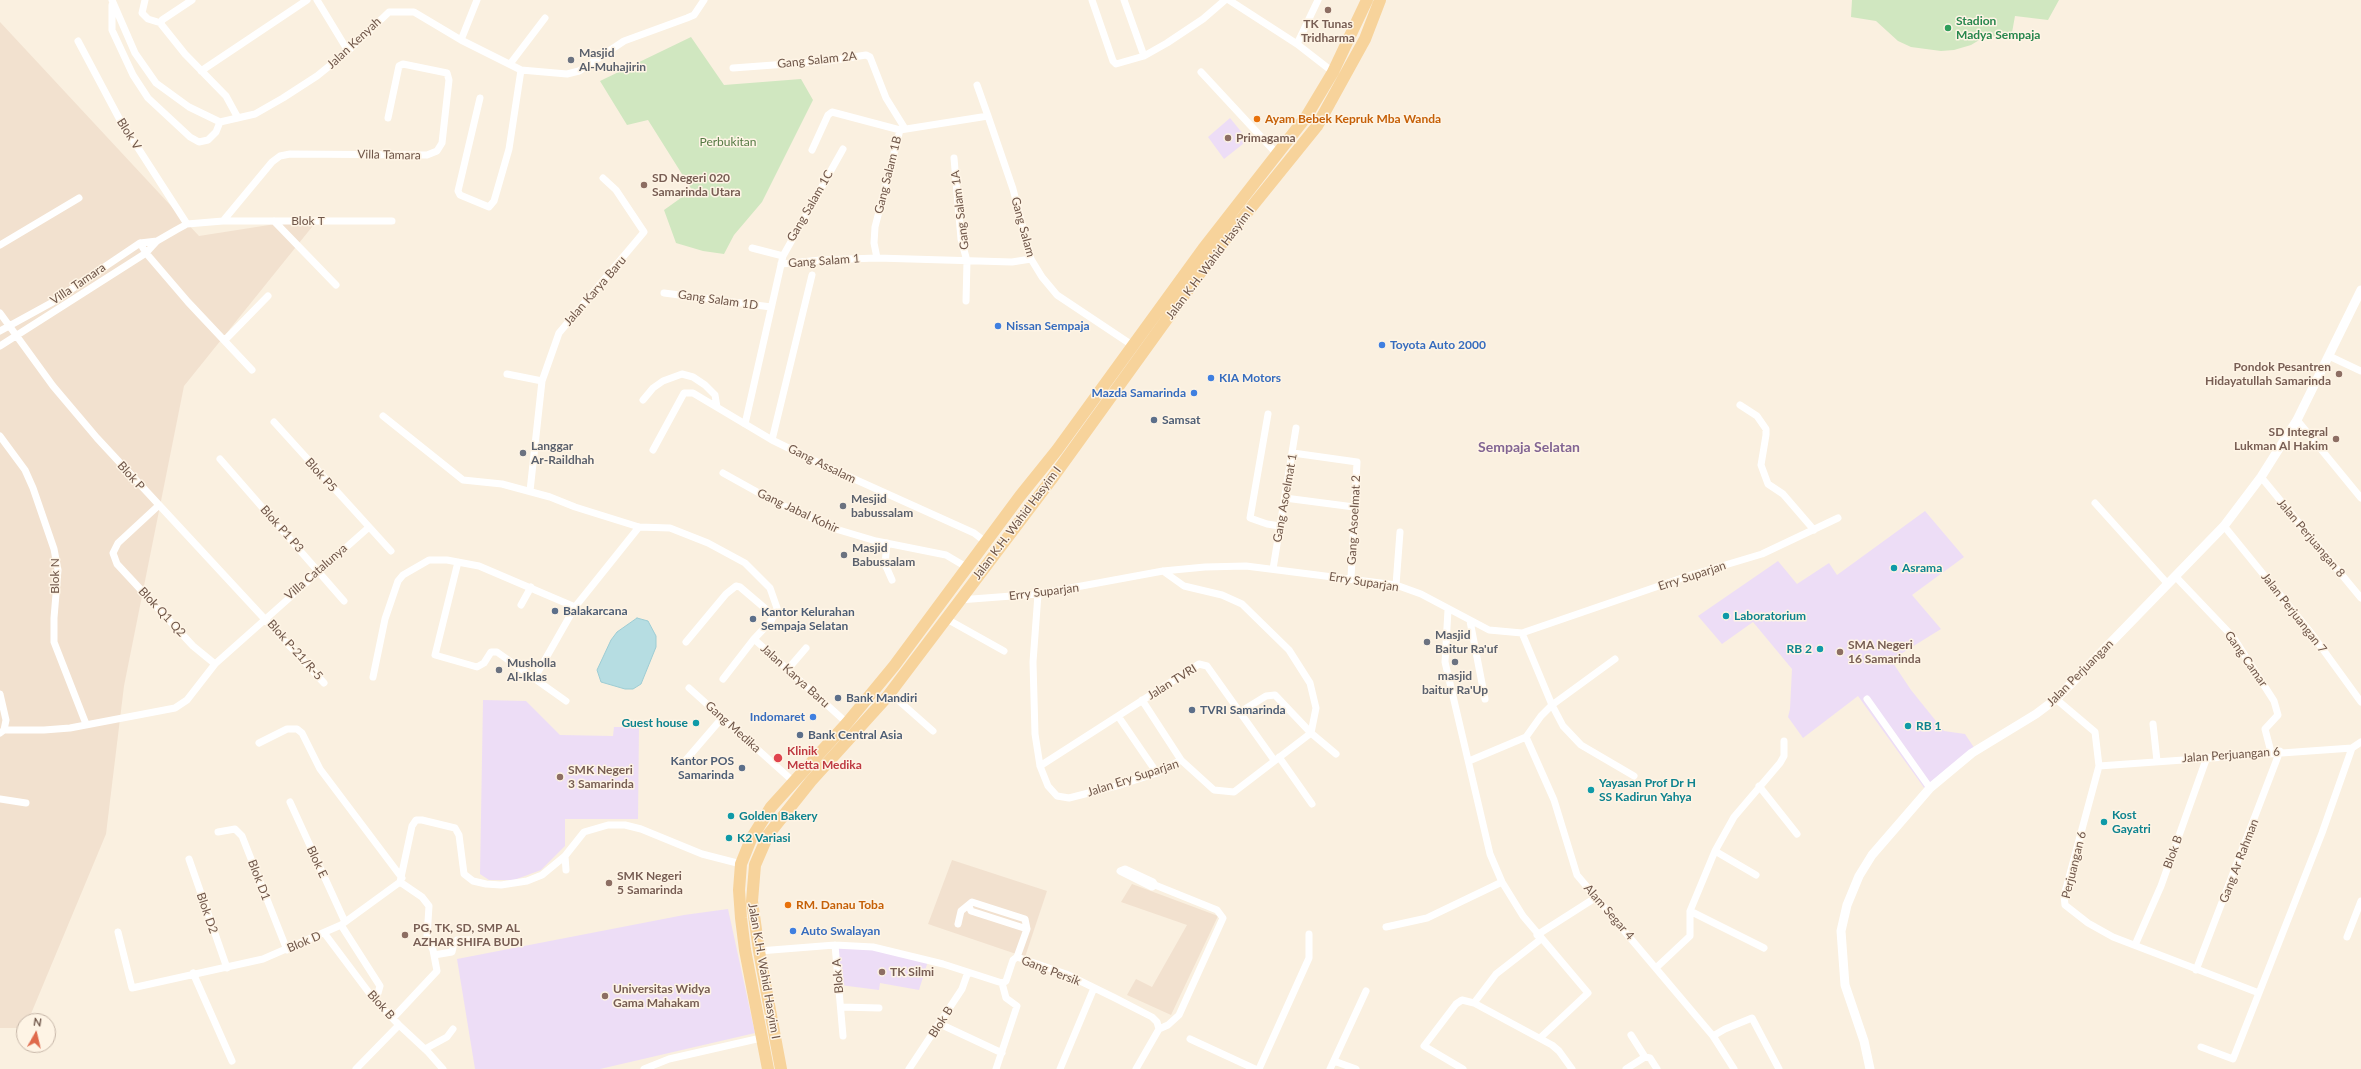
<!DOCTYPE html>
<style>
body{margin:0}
#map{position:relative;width:2361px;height:1069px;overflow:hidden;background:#faf0e0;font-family:Lato,sans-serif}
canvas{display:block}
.north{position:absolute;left:16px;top:1013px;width:40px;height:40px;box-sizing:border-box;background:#fef4e5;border:1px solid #c5b5a7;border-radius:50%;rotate:8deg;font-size:11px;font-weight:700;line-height:16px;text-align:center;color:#6f5649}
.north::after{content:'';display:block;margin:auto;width:14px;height:18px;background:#df694a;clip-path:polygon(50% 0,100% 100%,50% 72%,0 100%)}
</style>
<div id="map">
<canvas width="2361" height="1069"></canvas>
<div class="north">N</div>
</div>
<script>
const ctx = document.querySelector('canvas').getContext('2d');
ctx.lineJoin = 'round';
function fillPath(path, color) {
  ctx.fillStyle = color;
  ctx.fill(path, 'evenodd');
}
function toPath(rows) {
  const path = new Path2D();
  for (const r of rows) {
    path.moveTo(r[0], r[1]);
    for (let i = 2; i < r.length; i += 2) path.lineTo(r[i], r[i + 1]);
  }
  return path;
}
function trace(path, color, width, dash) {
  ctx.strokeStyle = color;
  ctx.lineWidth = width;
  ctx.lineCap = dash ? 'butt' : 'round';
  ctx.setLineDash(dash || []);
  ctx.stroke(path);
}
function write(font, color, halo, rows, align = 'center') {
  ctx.font = font + ' Lato,sans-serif';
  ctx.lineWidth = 3;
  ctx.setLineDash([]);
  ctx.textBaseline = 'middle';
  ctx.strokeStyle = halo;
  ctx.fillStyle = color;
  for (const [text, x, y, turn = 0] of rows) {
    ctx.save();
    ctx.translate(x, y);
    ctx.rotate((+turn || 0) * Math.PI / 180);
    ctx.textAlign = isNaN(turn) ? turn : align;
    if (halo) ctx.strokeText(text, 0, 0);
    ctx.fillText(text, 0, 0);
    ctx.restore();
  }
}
fillPath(toPath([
 [0,22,199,236,320,217,184,386,124,686,106,834,28,1021,24,1021,24,1028,0,1028],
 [952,860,1047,891,1025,957,928,924],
 [1132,884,1218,916,1171,1015,1127,995,1136,979,1152,987,1187,925,1121,902]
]), '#f2e1cf');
fillPath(toPath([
 [1230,118,1248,140,1224,159,1208,137],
 [1925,511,1964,557,1912,595,1941,629,1891,660,1911,690,1944,731,1965,734,1975,749,1925,789,1858,696,1803,738,1788,717,1790,709,1792,669,1753,622,1722,644,1698,616,1778,561,1797,584,1829,563,1837,575],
 [483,700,526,701,560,735,613,736,614,727,639,727,638,819,565,819,565,846,541,870,514,880,489,880,480,874],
 [728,909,755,1033,600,1069,475,1069,457,959,684,915],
 [837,947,871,949,928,961,919,990,880,983,879,990,840,985]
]), '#edddf6');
fillPath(toPath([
 [1852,0,2059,0,2048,20,2015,16,2011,38,1986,36,1971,45,1954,50,1941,51,1911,47,1898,41,1876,21,1851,17],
 [691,37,724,85,801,79,813,100,762,202,734,235,724,254,703,251,676,243,664,210,692,190,648,120,627,125,600,81]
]), '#d0e7c0');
const water = toPath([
 [637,618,648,621,656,636,656,647,641,684,633,689,625,689,601,682,597,670,611,640,617,632,637,618]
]);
fillPath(water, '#b6dde2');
trace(water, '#9dccd3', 1);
trace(toPath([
 [112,0,135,53,156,83,189,107,220,122,255,114,283,98,317,76,348,51,389,12,414,12,461,40,521,70,567,74,579,71,624,41,687,18,694,15,704,0],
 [145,0,142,13,148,19,161,23],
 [192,0,162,20,161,24,185,54,226,96,238,118],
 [317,0,348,51],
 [1092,0,1113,61,1116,64,1144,56,1167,43,1203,19,1225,0],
 [1124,0,1144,56],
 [1229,0,1297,44,1333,72],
 [112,5,112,30,133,75,148,98,190,137,199,142,208,140,216,132,220,122],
 [461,40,477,0],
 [78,41,120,120,187,224],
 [1297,44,1318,0],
 [510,64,545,18],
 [733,68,828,61,866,55,870,57,886,98,904,127],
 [201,71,307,0],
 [1201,72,1277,154],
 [977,85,988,116],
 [480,98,458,191,460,195,489,207,494,201,509,149,521,70],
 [812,150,828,115,832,112,900,130],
 [954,158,961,239,967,261,966,301],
 [223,221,392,221],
 [274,221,336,285],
 [140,243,146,253,188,302,252,370],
 [0,245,79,198],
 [752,248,783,256],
 [877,258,874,243,875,227,900,130,988,116,1013,189,1031,259,1042,277,1057,295,1132,345],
 [781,264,821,260,877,258,1012,262,1031,259],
 [664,293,771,307],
 [0,313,53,386,97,438,324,683],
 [0,331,51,303,140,243,157,241],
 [225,340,268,296],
 [0,346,146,253,157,241,176,230,187,224,223,221,272,162,280,156,290,154,427,155,437,151,442,143,449,80,447,73,403,64,399,66,388,118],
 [2329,356,2361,371],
 [507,374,542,381],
 [643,400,653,388,663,381,682,374,693,377,705,385,715,395,717,407],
 [1740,405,1757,416,1766,429,1766,435,1761,465,1768,484,1783,494,1814,530],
 [1268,414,1250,518,1267,524,1280,526],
 [383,416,463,480,502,484,550,497,575,507,639,527,670,528,708,543,745,563,770,588,777,608,771,621,754,639,847,723],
 [2297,420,2361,498],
 [274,422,391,551],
 [745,424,783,256,843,149],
 [0,436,25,470,33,488,54,549,58,570,54,618,54,642,86,724],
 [772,440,812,275],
 [653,450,684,393,693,393,772,440,821,464,974,533,987,543],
 [1293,453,1357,462,1351,578],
 [220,459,344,601],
 [723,473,777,503,839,530,876,541,946,555,968,568],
 [2261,477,2361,598],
 [530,491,542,381,559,333,644,232,616,190,603,178],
 [1285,498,1354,507],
 [2095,503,2167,583],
 [158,506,118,543,113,553,117,564,193,646,215,664,368,528],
 [2224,526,2311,633,2361,702],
 [887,543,885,564,892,580],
 [458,562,435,655,477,667,484,663,491,652,497,652,566,701],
 [1273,569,1296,428],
 [2175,576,2233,637,2274,701,2278,715,2265,729,2271,752],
 [1396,585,1400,532],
 [1038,594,1033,662,1035,734,1040,766,1048,786,1057,796,1069,798,1120,785,1157,773,1181,760,1214,790,1234,792,1311,733,1316,708,1310,683,1289,650,1242,604,1222,595,1184,586,1163,571],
 [959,600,1038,594,1163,571,1205,567,1246,566,1396,585,1421,594,1489,630,1522,633,1685,577,1762,554,1838,518],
 [521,605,531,587],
 [1448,610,1445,662,1490,854,1502,882,1523,916,1588,993,1540,1038],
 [945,618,1004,651],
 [1470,621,1485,699],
 [1522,633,1552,705,1563,726,1581,745,1634,776],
 [686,642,726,594,736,586,740,587,774,616],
 [1615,659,1552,705,1541,716,1526,737,1554,800,1577,875,1713,1036,1734,1069],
 [788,669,806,648],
 [373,677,385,619,398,581,403,575,429,560,447,560,479,566,575,607],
 [534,679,575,607,639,527],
 [723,679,754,639],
 [689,688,794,782],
 [890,693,933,731],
 [0,694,6,720,4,730],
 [1867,699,1930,788],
 [2056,699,2095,732,2099,766,2064,896,2065,905,2088,923,2113,937,2259,993],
 [1142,700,1181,760],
 [1240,712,1266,696,1275,695,1311,733,1336,754],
 [1118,716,1157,773],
 [2153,724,2157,761],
 [0,733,4,730,44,730,70,728,175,708,187,700,215,664],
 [259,743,287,729,297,729,302,733,320,769,402,878],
 [1279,757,1312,804],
 [685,761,722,718],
 [1469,761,1526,737],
 [1040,766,1199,664,1207,666,1274,760],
 [2099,766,2352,748,2361,742],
 [1759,786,1797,834],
 [0,799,26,803],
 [290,802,345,922],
 [218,832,235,829,242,836,287,950],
 [1715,851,1756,875],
 [565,856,566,870],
 [189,859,227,968],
 [1155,885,1152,887,1120,871,1125,869,1153,882,1155,885,1217,910,1223,918,1179,1015,1168,1025,1159,1029],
 [969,906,971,911,1027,929],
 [1690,911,1764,948],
 [958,924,961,911,972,902,1025,919,1027,929,1017,957],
 [341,925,380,986,378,993,373,998],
 [1386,927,1427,918,1502,882],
 [118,932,132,988,263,959,341,925,400,882,412,826,416,820,422,820,455,828,459,835,464,874,473,881,486,884,501,885,527,881,542,875,565,856,584,832,608,825,625,825,641,829,702,854,741,864],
 [325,934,373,998,399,1025,428,1052,443,1069],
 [1537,935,1595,898],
 [2347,937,2361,901],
 [835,945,843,1036],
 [2135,945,2161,886,2207,757],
 [759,951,835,945,873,947,943,964,1002,983,1006,981,1013,960,1017,957,1066,974,1115,998,1152,1017,1157,1022,1159,1029],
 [434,955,452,952,454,943,457,940,472,940],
 [1657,967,1690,936,1690,911,1715,851,1734,817,1780,763,1784,756,1784,741],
 [2196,970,2280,751],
 [193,973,232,1061],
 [1474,1003,1496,974,1541,939],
 [841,1007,879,1008],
 [393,1018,437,971,433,950,427,937,429,906,422,897,400,882],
 [940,1024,1002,1053],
 [1631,1035,1645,1057,1650,1058,1657,1069],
 [1713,1036,1725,1029,1752,1018,1779,1069],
 [1190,1039,1255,1069],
 [2201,1047,2233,1059,2322,833,2352,748],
 [425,1049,447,1037,453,1029],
 [1334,1061,1356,1069],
 [356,1069,399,1025],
 [644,1069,669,1059,761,1038],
 [909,1069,962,989,968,972],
 [996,1069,1017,1006,1006,998,1002,983],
 [1060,1069,1094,988],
 [1136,1069,1159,1029],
 [1259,1069,1309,958,1309,934],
 [1330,1069,1366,991],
 [1463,1069,1424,1046,1456,1004,1462,1000,1474,1003,1552,1045,1559,1051,1572,1069],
 [1626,1069,1645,1057]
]), '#fff', 7);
trace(toPath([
 [1870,1069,1864,1041,1845,985,1841,931,1847,905,1859,876,1872,855,1930,788,1972,753,2036,714,2056,699,2224,526,2261,477,2297,420,2361,290]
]), '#fff', 9);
trace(toPath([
 [768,1069,745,950,741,918,739,890,741,864,751,839,771,807,847,723,894,666,1020,496,1057,450,1203,249,1306,117,1333,72,1367,0],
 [781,1069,759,951,752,901,755,865,768,835,811,781,887,697,1051,480,1216,251,1317,126,1365,39,1380,0]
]), '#f7d39b', 12);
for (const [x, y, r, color] of [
 [1328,10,4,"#8d6e63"],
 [1948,28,4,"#2e9e5b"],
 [571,60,4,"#6b7280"],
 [1257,119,4,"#e8710a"],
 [1228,138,4,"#8d6e63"],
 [644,185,4,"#8d6e63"],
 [998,326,4,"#3f7fe0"],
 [1382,345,4,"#3f7fe0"],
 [2339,374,4,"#8d6e63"],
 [1211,378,4,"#3f7fe0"],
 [1194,393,4,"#3f7fe0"],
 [1154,420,4,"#5c6f8a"],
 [2336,439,4,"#8d6e63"],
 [523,453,4,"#6b7280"],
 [843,506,4,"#6b7280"],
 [844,555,4,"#6b7280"],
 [1894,568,4,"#0f9aa8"],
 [555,611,4,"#5c6f8a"],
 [1726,616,4,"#0f9aa8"],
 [753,619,4,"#5c6f8a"],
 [1427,642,4,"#6b7280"],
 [1820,649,4,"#0f9aa8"],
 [1840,652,4,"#8d6e63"],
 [1455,662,4,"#6b7280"],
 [499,670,4,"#6b7280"],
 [838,698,4,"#5c6f8a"],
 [1192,710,4,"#5c6f8a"],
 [813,717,4,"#3f7fe0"],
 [696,723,4,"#0f9aa8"],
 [1908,726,4,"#0f9aa8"],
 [800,735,4,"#5c6f8a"],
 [778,758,5,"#e0444e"],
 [742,768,4,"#5c6f8a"],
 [560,777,4,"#8d6e63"],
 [1591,790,4,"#0f9aa8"],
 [731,816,4,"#0f9aa8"],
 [2104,822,4,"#0f9aa8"],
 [729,838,4,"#0f9aa8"],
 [609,883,4,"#8d6e63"],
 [788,905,4,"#e8710a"],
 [793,931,4,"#3f7fe0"],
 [405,935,4,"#8d6e63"],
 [882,972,4,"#8d6e63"],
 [605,996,4,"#8d6e63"]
]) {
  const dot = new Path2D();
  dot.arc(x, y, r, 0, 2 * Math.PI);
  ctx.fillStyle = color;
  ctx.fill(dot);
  trace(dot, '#fef4e5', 1.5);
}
write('bold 12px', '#27864d', '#fef4e5', [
 ["Stadion",1956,21],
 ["Madya Sempaja",1956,35]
], 'left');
write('bold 12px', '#785e54', '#fef4e5', [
 ["TK Tunas",1328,24,"center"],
 ["Tridharma",1328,38,"center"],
 ["Primagama",1236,138],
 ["SD Negeri 020",652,178],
 ["Samarinda Utara",652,192],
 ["Pondok Pesantren",2331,367,"right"],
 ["Hidayatullah Samarinda",2331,381,"right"],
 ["SD Integral",2328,432,"right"],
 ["Lukman Al Hakim",2328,446,"right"],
 ["SMA Negeri",1848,645],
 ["16 Samarinda",1848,659],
 ["SMK Negeri",568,770],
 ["3 Samarinda",568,784],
 ["SMK Negeri",617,876],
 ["5 Samarinda",617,890],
 ["PG, TK, SD, SMP AL",413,928],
 ["AZHAR SHIFA BUDI",413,942],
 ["TK Silmi",890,972],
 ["Universitas Widya",613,989],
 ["Gama Mahakam",613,1003]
], 'left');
write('12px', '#6f5649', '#fef4e5', [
 ["Jalan Kenyah",354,43,-43],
 ["Gang Salam 2A",817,60,-6],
 ["Blok V",129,134,58],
 ["Villa Tamara",389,155,1],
 ["Gang Salam 1B",888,175,-76],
 ["Gang Salam 1C",810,206,-60],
 ["Gang Salam 1A",960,210,-97],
 ["Blok T",308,221],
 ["Gang Salam",1023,227,75],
 ["Gang Salam 1",824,261,-4],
 ["Jalan K.H. Wahid Hasyim I",1210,263,-53],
 ["Villa Tamara",78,284,-34],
 ["Jalan Karya Baru",595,291,-49],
 ["Gang Salam 1D",718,300,8],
 ["Gang Assalam",822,464,26],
 ["Blok P5",321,475,48],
 ["Blok P",131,476,48],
 ["Gang Asoelmat 1",1285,498,-80],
 ["Gang Jabal Kohir",798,511,25],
 ["Gang Asoelmat 2",1354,520,-87],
 ["Jalan K.H. Wahid Hasyim I",1017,523,-53],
 ["Blok P1 P3",282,529,48],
 ["Jalan Perjuangan 8",2311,538,50],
 ["Villa Catalunya",316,572,-41],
 ["Blok N",55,576,-90],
 ["Erry Suparjan",1692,576,-18],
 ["Erry Suparjan",1364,582,9],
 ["Erry Suparjan",1044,592,-7],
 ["Blok Q1 Q2",162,612,47],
 ["Jalan Perjuangan 7",2294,613,52],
 ["Blok P-21/R-5",295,650,48],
 ["Gang Camar",2246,659,55],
 ["Jalan Perjuangan",2080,673,-45],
 ["Jalan Karya Baru",795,676,42],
 ["Jalan TVRI",1172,682,-32],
 ["Gang Medika",733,727,42],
 ["Jalan Perjuangan 6",2231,755,-4],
 ["Jalan Ery Suparjan",1133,778,-18],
 ["Blok B",2173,852,-70],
 ["Gang Ar Rahman",2239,861,-69],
 ["Blok E",317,862,65],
 ["Perjuangan 6",2074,865,-76],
 ["Blok D1",259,880,69],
 ["Alam Segar 4",1609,912,49],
 ["Blok D2",207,913,71],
 ["Blok D",304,942,-23],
 ["Jalan K.H. Wahid Hasyim I",764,971,80],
 ["Gang Persik",1051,971,21],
 ["Blok A",838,976,-95],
 ["Blok B",381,1005,48],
 ["Blok B",941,1022,-57]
]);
write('bold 12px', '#5b616d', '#fef4e5', [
 ["Masjid",579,53],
 ["Al-Muhajirin",579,67],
 ["Langgar",531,446],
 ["Ar-Raildhah",531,460],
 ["Mesjid",851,499],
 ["babussalam",851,513],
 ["Masjid",852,548],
 ["Babussalam",852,562],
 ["Masjid",1435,635],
 ["Baitur Ra'uf",1435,649],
 ["Musholla",507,663],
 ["Al-Iklas",507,677],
 ["masjid",1455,676,"center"],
 ["baitur Ra'Up",1455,690,"center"]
], 'left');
write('bold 12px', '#c56008', '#fef4e5', [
 ["Ayam Bebek Kepruk Mba Wanda",1265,119],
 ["RM. Danau Toba",796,905]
], 'left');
write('12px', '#557a44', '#fef4e5', [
 ["Perbukitan",728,142]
]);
write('bold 12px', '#366cbe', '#fef4e5', [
 ["Nissan Sempaja",1006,326],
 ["Toyota Auto 2000",1390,345],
 ["KIA Motors",1219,378],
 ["Mazda Samarinda",1186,393,"right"],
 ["Indomaret",805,717,"right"],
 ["Auto Swalayan",801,931]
], 'left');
write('bold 12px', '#4e5e75', '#fef4e5', [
 ["Samsat",1162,420],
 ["Balakarcana",563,611],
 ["Kantor Kelurahan",761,612],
 ["Sempaja Selatan",761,626],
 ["Bank Mandiri",846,698],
 ["TVRI Samarinda",1200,710],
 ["Bank Central Asia",808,735],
 ["Kantor POS",734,761,"right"],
 ["Samarinda",734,775,"right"]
], 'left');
write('bold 12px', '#0d838f', '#fef4e5', [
 ["Asrama",1902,568],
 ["Laboratorium",1734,616],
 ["RB 2",1812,649,"right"],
 ["Guest house",688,723,"right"],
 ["RB 1",1916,726],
 ["Yayasan Prof Dr H",1599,783],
 ["SS Kadirun Yahya",1599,797],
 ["Kost",2112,815],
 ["Gayatri",2112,829],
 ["Golden Bakery",739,816],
 ["K2 Variasi",737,838]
], 'left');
write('bold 12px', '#be3a42', '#fef4e5', [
 ["Klinik",787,751],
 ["Metta Medika",787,765]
], 'left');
write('bold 14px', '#826593', '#fef4e5', [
 ["Sempaja Selatan",1529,447]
]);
</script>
